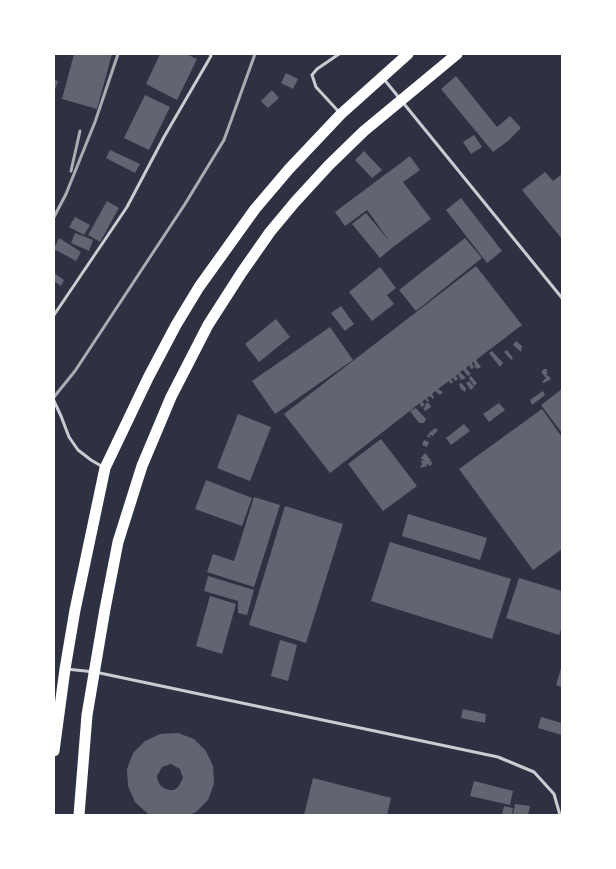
<!DOCTYPE html>
<style>
body{margin:0}
#map{position:relative;width:616px;height:869px;overflow:hidden;background:#2d3142;font-family:"Sofia Sans Condensed",sans-serif}
canvas{display:block}
.frame{position:absolute;inset:0;border:55px solid #fff;pointer-events:none}
</style>
<div id="map">
<canvas width="616" height="869"></canvas>
<div class="frame"></div>
</div>
<script>
const ctx = document.querySelector('canvas').getContext('2d');
ctx.lineJoin = 'round';
function fillPath(path, color) {
  ctx.fillStyle = color;
  ctx.fill(path, 'evenodd');
}
function toPath(rows) {
  const path = new Path2D();
  for (const r of rows) {
    path.moveTo(r[0], r[1]);
    for (let i = 2; i < r.length; i += 2) path.lineTo(r[i], r[i + 1]);
  }
  return path;
}
function trace(path, color, width, dash) {
  ctx.strokeStyle = color;
  ctx.lineWidth = width;
  ctx.lineCap = dash ? 'butt' : 'round';
  ctx.setLineDash(dash || []);
  ctx.stroke(path);
}
fillPath(toPath([
 [74,54,112,54,97,109,62,99],
 [160,54,186,54,197,59,177,100,146,84],
 [286,73,298,79,293,89,281,83],
 [456,76,497,127,510,116,521,128,508,141,493,152,441,89],
 [54,80,58,81,54,93],
 [272,90,279,98,268,108,261,101],
 [145,95,170,107,149,150,124,138],
 [474,135,482,147,471,154,463,142],
 [110,150,140,164,135,173,106,158],
 [364,151,382,170,372,178,355,160],
 [410,156,420,170,403,182,431,219,393,247,380,258,352,224,366,213,391,243,367,210,345,226,335,212],
 [545,172,553,181,562,174,562,239,522,190],
 [461,198,502,251,487,263,446,210],
 [107,201,119,208,100,242,88,235],
 [75,217,90,225,84,235,69,227],
 [75,233,93,240,89,251,71,243],
 [59,238,81,252,76,261,54,249],
 [465,238,482,258,416,311,399,290],
 [476,266,522,325,476,360,481,367,478,369,475,367,474,362,472,363,474,368,471,369,469,365,466,368,471,374,468,376,463,370,460,372,466,378,461,380,458,374,456,376,458,379,455,381,453,378,451,379,453,382,451,384,449,381,438,389,443,392,440,395,435,391,432,394,434,397,433,399,430,396,427,398,429,401,427,402,425,399,422,402,425,405,421,407,420,403,330,473,284,414],
 [380,267,396,288,387,295,394,304,372,321,349,292],
 [54,273,64,280,61,286,54,281],
 [341,306,354,324,345,331,331,313],
 [276,319,290,337,259,362,245,344],
 [330,327,353,360,275,414,252,381],
 [516,341,522,346,521,352,513,345],
 [507,350,513,358,511,360,504,352],
 [492,351,503,363,500,367,489,353],
 [544,369,547,369,547,373,548,374,545,375,549,376,551,379,544,383,542,382,546,378,541,372],
 [471,376,477,383,474,386,469,378],
 [469,381,474,387,471,390,466,383],
 [461,383,466,388,465,392,461,389,459,384],
 [562,389,562,433,541,405],
 [543,391,545,395,532,405,530,400],
 [426,403,429,403,431,407,425,411,423,408,425,407],
 [499,403,505,410,489,422,483,414],
 [416,408,426,419,424,423,419,423,410,411],
 [542,409,562,437,562,549,533,570,459,469],
 [238,414,271,427,250,481,217,468],
 [464,424,470,431,451,445,446,438],
 [435,428,438,430,436,433,436,432,433,436,428,434,431,437,430,438,427,436,428,434],
 [381,439,417,486,383,511,348,464],
 [424,440,429,442,427,447,422,445],
 [425,453,428,456,428,458,431,459,430,461,432,462,431,466,426,464,427,466,420,468,422,464,421,461,424,459,420,459],
 [206,480,252,498,242,526,195,509],
 [254,497,280,505,254,587,207,572,213,554,234,561],
 [285,506,343,524,306,643,249,625],
 [408,514,487,538,480,560,402,536],
 [390,542,511,579,492,639,371,601],
 [208,576,254,590,247,615,238,613,238,601,204,591],
 [519,578,562,591,562,626,559,635,506,618],
 [210,596,236,604,222,654,196,646],
 [280,640,297,645,288,681,271,676],
 [562,665,562,687,556,685],
 [463,709,486,714,485,723,461,718],
 [541,717,562,723,562,735,538,728],
 [178,733,194,739,206,751,213,766,214,784,208,800,196,812,189,815,151,815,147,813,135,802,128,786,127,769,133,753,145,741,160,734],
 [171,764,180,769,183,778,178,787,174,790,169,790,164,788,160,785,158,781,157,776,162,767],
 [313,778,391,798,387,815,304,815],
 [474,781,513,791,510,805,470,796],
 [515,804,530,806,528,815,513,815],
 [504,806,513,808,512,815,502,815]
]), '#626471');
trace(toPath([
 [339,54,317,69,312,75,316,87,339,112],
 [383,78,562,298],
 [54,315,127,207,164,137,211,56,210,54],
 [54,401,61,416,69,437,78,450,91,460,103,467],
 [66,669,95,672,498,757,534,772,554,794,560,815]
]), '#caccd0', 3);
trace(toPath([
 [54,751,65,669,75,610,105,468,148,378,176,325,199,287,255,209,289,169,341,114,408,54],
 [79,815,87,715,105,609,118,542,142,466,171,397,208,325,242,272,270,232,295,202,329,165,364,131,457,54]
]), '#fff', 11);
trace(toPath([
 [71,171,80,131],
 [54,217,66,194,95,122,118,54],
 [54,397,75,371,185,204,224,140,255,54]
]), '#abadb3', 3);
</script>
